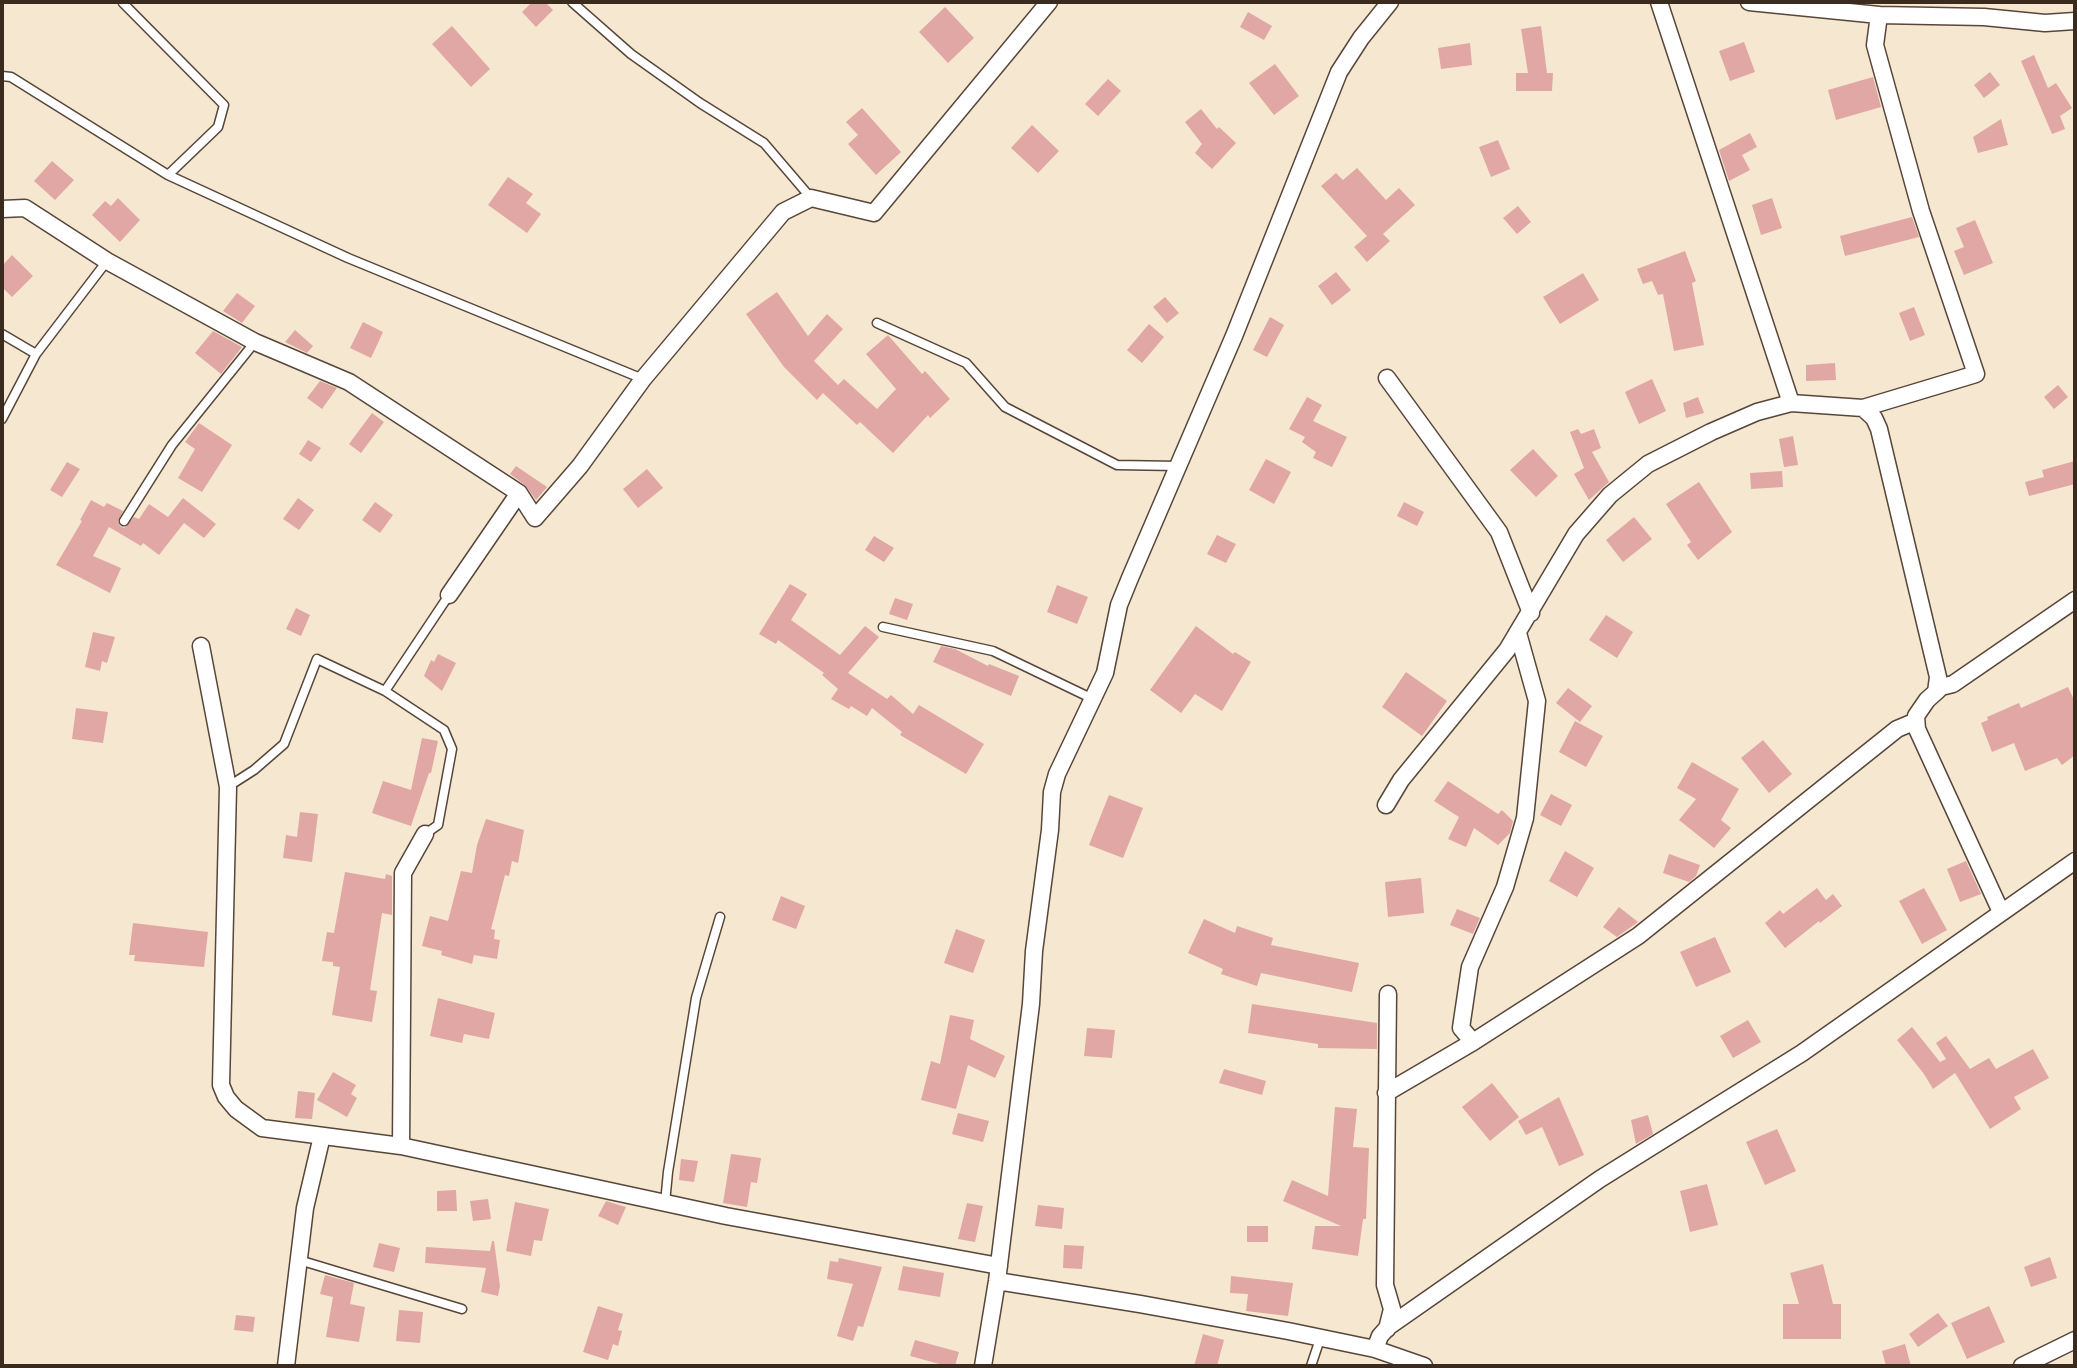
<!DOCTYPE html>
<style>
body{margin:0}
#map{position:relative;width:2077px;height:1368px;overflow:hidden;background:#f6e7d0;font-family:Pangolin,sans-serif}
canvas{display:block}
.frame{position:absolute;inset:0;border:4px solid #3b2a1e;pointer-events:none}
</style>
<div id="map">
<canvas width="2077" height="1368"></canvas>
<div class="frame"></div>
</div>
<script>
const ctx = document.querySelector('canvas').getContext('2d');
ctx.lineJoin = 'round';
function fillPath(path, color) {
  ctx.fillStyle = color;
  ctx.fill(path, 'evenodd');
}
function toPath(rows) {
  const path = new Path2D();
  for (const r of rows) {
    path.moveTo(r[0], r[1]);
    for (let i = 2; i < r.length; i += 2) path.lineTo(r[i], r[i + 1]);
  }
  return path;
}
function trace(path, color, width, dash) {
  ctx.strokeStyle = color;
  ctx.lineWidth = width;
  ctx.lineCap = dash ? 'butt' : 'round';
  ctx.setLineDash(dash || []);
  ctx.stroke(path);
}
fillPath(toPath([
 [532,2,545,2,553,10,536,27,522,12],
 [945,7,974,38,948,63,919,32],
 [1248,12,1272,26,1264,40,1240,27],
 [452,26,490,69,471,87,432,44],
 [1541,26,1547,73,1553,73,1552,91,1516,91,1516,73,1528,73,1521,29],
 [1744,42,1755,72,1730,81,1719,51],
 [1470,43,1472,65,1441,69,1438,48],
 [2034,55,2048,88,2056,83,2072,108,2060,116,2065,129,2052,134,2021,61],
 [1275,64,1299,96,1274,115,1249,83],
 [1990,72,2000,85,1984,98,1974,85],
 [1873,77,1881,107,1836,120,1828,90],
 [1108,79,1121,91,1098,116,1085,104],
 [862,108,901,152,876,175,848,144,858,135,846,122],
 [1201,109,1217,129,1219,127,1236,143,1212,169,1195,153,1202,144,1185,122],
 [2001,119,2008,145,1978,153,1973,137],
 [1032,125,1059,151,1038,173,1011,148],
 [1750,133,1757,147,1742,155,1750,170,1729,181,1719,150],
 [1498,140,1510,169,1491,177,1479,147],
 [52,161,74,180,55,200,34,181],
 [1357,168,1386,200,1399,188,1415,205,1383,234,1390,241,1367,262,1354,247,1367,236,1321,186,1336,173,1343,180],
 [508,177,533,194,526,203,541,214,527,233,488,205],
 [118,198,140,220,120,242,92,215,105,201,111,206],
 [1772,198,1782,228,1761,235,1752,205],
 [1518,206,1531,222,1517,234,1503,218],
 [1912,217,1919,237,1845,256,1840,236],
 [1975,220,1993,263,1964,275,1954,251,1964,247,1956,228],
 [1685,251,1696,281,1692,283,1704,345,1674,351,1663,294,1658,295,1652,281,1643,284,1637,269],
 [12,255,33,276,12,297,2,287,2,266],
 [1336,272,1351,290,1332,305,1318,286],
 [1583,273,1599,300,1560,324,1543,297],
 [777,292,808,336,827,314,843,329,814,361,838,385,844,379,877,409,896,389,866,354,888,335,922,374,925,371,950,399,930,418,928,415,893,453,860,422,857,425,823,393,817,400,784,367,746,314],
 [237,293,255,306,242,323,223,311],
 [1165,297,1179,313,1167,323,1153,307],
 [1914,307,1925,335,1910,341,1899,313],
 [1270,317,1284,325,1267,357,1253,350],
 [363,322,383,332,371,358,350,348],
 [1149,324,1164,337,1142,363,1127,350],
 [295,330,313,346,307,353,285,342],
 [213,331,242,347,221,374,195,353],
 [1835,363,1836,380,1806,381,1806,365],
 [1652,379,1666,411,1639,424,1625,392],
 [320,381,337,388,322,409,307,398],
 [2058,385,2068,397,2054,409,2044,397],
 [1307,397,1322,405,1313,421,1347,437,1332,467,1313,458,1316,452,1302,442,1305,437,1289,429],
 [1698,397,1704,413,1686,418,1683,403],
 [372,413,384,422,361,453,349,444],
 [199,423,232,445,202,492,178,478,195,449,185,442],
 [1578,429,1581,434,1594,429,1601,448,1592,452,1609,482,1589,500,1574,474,1584,468,1570,432],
 [1793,436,1798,465,1784,467,1779,439],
 [308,440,321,448,311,462,299,454],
 [1533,449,1558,476,1536,497,1510,470],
 [1266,459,1291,472,1274,504,1249,490],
 [2075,461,2075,484,2029,496,2025,482,2044,477,2042,470],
 [67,462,80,469,62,497,50,490],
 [516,466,547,487,536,500,525,485,510,474],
 [647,469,663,488,638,508,623,489],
 [1782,471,1783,487,1751,489,1750,473],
 [1699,482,1732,532,1698,560,1687,545,1691,542,1666,504],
 [183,498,216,524,204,538,184,523,159,555,143,543,141,546,109,527,93,556,121,568,110,593,56,565,82,521,80,520,91,500,104,507,107,503,123,511,118,521,120,526,124,528,134,517,139,519,149,504,168,517],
 [298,498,314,510,299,530,283,519],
 [375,502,393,515,380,533,362,520],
 [1404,502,1424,512,1417,526,1397,516],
 [1634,517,1652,539,1623,562,1606,540],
 [1217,535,1236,544,1226,563,1207,554],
 [874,536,894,548,884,562,865,550],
 [790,584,807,594,791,620,840,655,865,626,879,637,848,673,887,699,891,695,913,714,919,705,984,744,966,774,900,735,902,732,872,708,867,716,851,706,849,709,831,699,838,689,822,675,824,673,778,640,776,644,759,634],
 [1057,585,1088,597,1077,624,1047,612],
 [895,598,913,604,907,620,889,614],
 [296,608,310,615,301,636,286,629],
 [1606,615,1633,632,1617,658,1589,640],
 [1196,626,1233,654,1235,652,1251,662,1222,711,1195,694,1181,713,1150,690],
 [93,632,115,637,107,663,102,661,100,671,85,667],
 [941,646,955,649,988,666,989,664,1019,676,1011,696,933,662],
 [438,654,456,663,442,691,424,676,431,660,434,662],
 [1406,672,1447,701,1422,736,1382,707],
 [2068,687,2075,702,2075,755,2062,765,2057,758,2025,771,2014,743,1992,752,1981,723,1988,720,1987,717,2019,703,2021,708],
 [1568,688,1592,706,1580,722,1556,703],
 [76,708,108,712,103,743,72,739],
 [1575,721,1603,736,1586,767,1559,752],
 [422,738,438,741,431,773,429,773,411,826,372,813,383,781,411,790],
 [1763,740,1792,774,1769,793,1741,758],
 [1692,762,1739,789,1721,820,1731,828,1714,848,1679,820,1696,799,1677,788],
 [1448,781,1498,814,1502,810,1513,821,1510,833,1498,845,1474,828,1466,847,1448,839,1459,817,1434,801],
 [1551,794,1572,805,1561,826,1540,815],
 [1109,795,1143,808,1123,858,1089,845],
 [300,812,318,814,312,862,283,858,286,835,297,837],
 [486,819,524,830,518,863,512,861,509,876,505,875,491,929,495,930,494,939,500,940,497,959,474,955,472,964,441,955,442,951,422,946,430,916,448,921,461,871,472,873,477,845],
 [1565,851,1594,868,1577,897,1549,881],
 [1669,854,1700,865,1696,876,1689,882,1663,873],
 [1966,861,1981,894,1960,902,1947,869],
 [345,872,385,879,386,874,392,876,392,915,382,913,370,990,377,991,372,1022,332,1015,340,967,333,966,333,962,322,961,327,932,334,933],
 [1421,878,1424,913,1388,917,1385,882],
 [1817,888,1826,900,1833,894,1842,906,1820,923,1819,921,1785,948,1765,923,1780,910,1783,914],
 [1924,888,1947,930,1922,944,1899,901],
 [781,896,805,906,796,929,772,920],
 [1619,907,1638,922,1617,937,1603,927],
 [1457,909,1480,918,1473,934,1450,925],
 [1204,919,1235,933,1237,926,1273,938,1271,945,1359,963,1352,992,1261,973,1257,986,1221,974,1223,969,1188,953],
 [133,923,208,932,204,967,134,961,135,955,129,955],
 [956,929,985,940,973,973,944,963],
 [1715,937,1731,972,1696,987,1680,952],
 [438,998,495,1013,489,1039,464,1034,462,1043,430,1036],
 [1252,1004,1377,1023,1377,1049,1318,1048,1318,1044,1248,1033],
 [950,1015,974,1020,970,1039,1005,1056,995,1078,968,1065,956,1109,921,1100,931,1061,940,1064],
 [1748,1020,1761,1042,1733,1058,1720,1036],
 [1912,1027,1940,1062,1946,1059,1936,1043,1946,1036,1970,1069,1989,1058,1996,1069,2033,1049,2049,1078,2014,1097,2021,1109,1990,1129,1955,1073,1933,1089,1924,1074,1897,1040],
 [1087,1028,1115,1030,1112,1058,1084,1056],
 [1224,1069,1266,1081,1262,1095,1219,1083],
 [333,1072,356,1085,351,1094,357,1098,347,1117,317,1100],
 [1492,1083,1519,1117,1490,1141,1462,1107],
 [298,1091,315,1093,312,1119,295,1118],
 [1559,1097,1584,1155,1559,1166,1542,1127,1526,1135,1518,1121],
 [1335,1107,1357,1109,1353,1147,1369,1148,1366,1219,1363,1219,1358,1256,1312,1249,1315,1226,1341,1226,1283,1201,1292,1180,1328,1196],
 [958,1113,989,1121,983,1142,952,1134],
 [1648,1115,1653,1134,1636,1144,1631,1120],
 [1777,1129,1796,1171,1765,1185,1746,1142],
 [731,1154,761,1158,757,1183,751,1182,747,1207,723,1203],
 [681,1159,698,1161,694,1182,679,1180],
 [1707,1184,1718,1225,1690,1232,1680,1191],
 [456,1190,457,1211,437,1211,437,1191],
 [488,1199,491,1219,473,1221,470,1201],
 [606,1201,626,1207,618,1225,598,1216],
 [515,1202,549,1209,542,1241,534,1240,531,1256,506,1251],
 [967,1203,983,1206,975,1242,958,1239],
 [1038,1205,1064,1208,1062,1229,1035,1226],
 [1247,1226,1268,1226,1268,1242,1247,1242],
 [492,1241,494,1241,500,1286,498,1296,481,1292,486,1268,425,1263,426,1247,490,1251],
 [379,1243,400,1248,394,1272,373,1267],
 [1064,1245,1084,1246,1082,1269,1063,1268],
 [2050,1257,2057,1278,2031,1287,2024,1267],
 [839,1258,882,1267,863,1327,858,1326,853,1341,837,1336,853,1284,827,1279,830,1261,838,1262],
 [1823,1264,1833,1304,1841,1304,1841,1339,1783,1339,1783,1304,1799,1304,1790,1273],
 [903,1266,944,1273,940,1297,898,1290],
 [325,1275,354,1283,350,1304,365,1307,359,1342,326,1337,333,1297,320,1294],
 [1231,1276,1293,1283,1288,1316,1246,1311,1248,1294,1230,1293],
 [598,1306,623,1314,618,1330,622,1331,618,1346,613,1344,608,1360,583,1352],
 [1989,1306,2005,1342,1967,1359,1951,1323],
 [399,1310,423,1312,420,1343,396,1341],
 [1938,1313,1948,1326,1918,1347,1909,1334],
 [236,1315,255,1317,253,1332,234,1330],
 [1203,1334,1224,1340,1217,1366,1194,1366],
 [915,1340,959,1352,955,1366,947,1366,910,1356],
 [1905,1344,1911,1366,1886,1366,1882,1351]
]), '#e1a7a4');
const service = toPath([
 [572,2,631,54,700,103,764,143,811,198],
 [123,3,224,105,218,127,168,175],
 [2,76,11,77,168,175,348,258,643,379],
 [877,323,966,363,1005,407,1117,465,1178,466],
 [2,334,36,354,107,261],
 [2,419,36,354],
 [124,521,172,445,255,342],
 [883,627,993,651,1093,699],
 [385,691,444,730,452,749,438,825,425,834],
 [229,786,254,770,284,744,317,659,385,691,449,595],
 [665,1203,668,1172,696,998,720,917],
 [299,1260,462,1309],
 [1311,1366,1320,1339]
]);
const minor = toPath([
 [1659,2,1791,403],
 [1749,2,1879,15,1984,17,2045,23,2075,21],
 [2,209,25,208,107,261,255,342,349,382,519,493,535,518,580,466,643,379,783,212,811,198,874,213,1049,2],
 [1387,378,1499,532,1531,613],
 [1863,408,1976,374,1921,211,1875,45,1879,15],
 [449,595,519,493],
 [201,646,228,787,221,1085,226,1097,236,1109,262,1128,401,1146,726,1216,999,1266],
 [1936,692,1941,687,1953,684,2075,600],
 [1386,805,1401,780,1507,650,1576,534,1610,495,1648,464,1711,432,1757,412,1791,403,1863,408,1874,418,1879,429,1938,677,1936,692,1927,700,1916,716,1917,729,2001,912],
 [1473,1042,1461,1028,1470,967,1505,887,1525,818,1537,701,1518,633],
 [1386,1093,1473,1042,1638,936,1897,729,1916,721],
 [401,1146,403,873,425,834],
 [997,1281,1140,1304,1288,1331,1375,1349,1424,1366],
 [1387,1329,1392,1309,1385,1285,1388,994],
 [1375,1349,1380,1336,1388,1327,1600,1179,1802,1053,2075,861],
 [286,1366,305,1208,322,1136],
 [983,1366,997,1281,1031,1004,1034,951,1050,830,1052,792,1057,774,1105,673,1119,605,1130,578,1234,336,1339,72,1361,38,1390,2],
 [2022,1366,2075,1340]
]);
trace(service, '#574639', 11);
trace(minor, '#574639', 19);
trace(service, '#fff', 8);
trace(minor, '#fff', 16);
</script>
